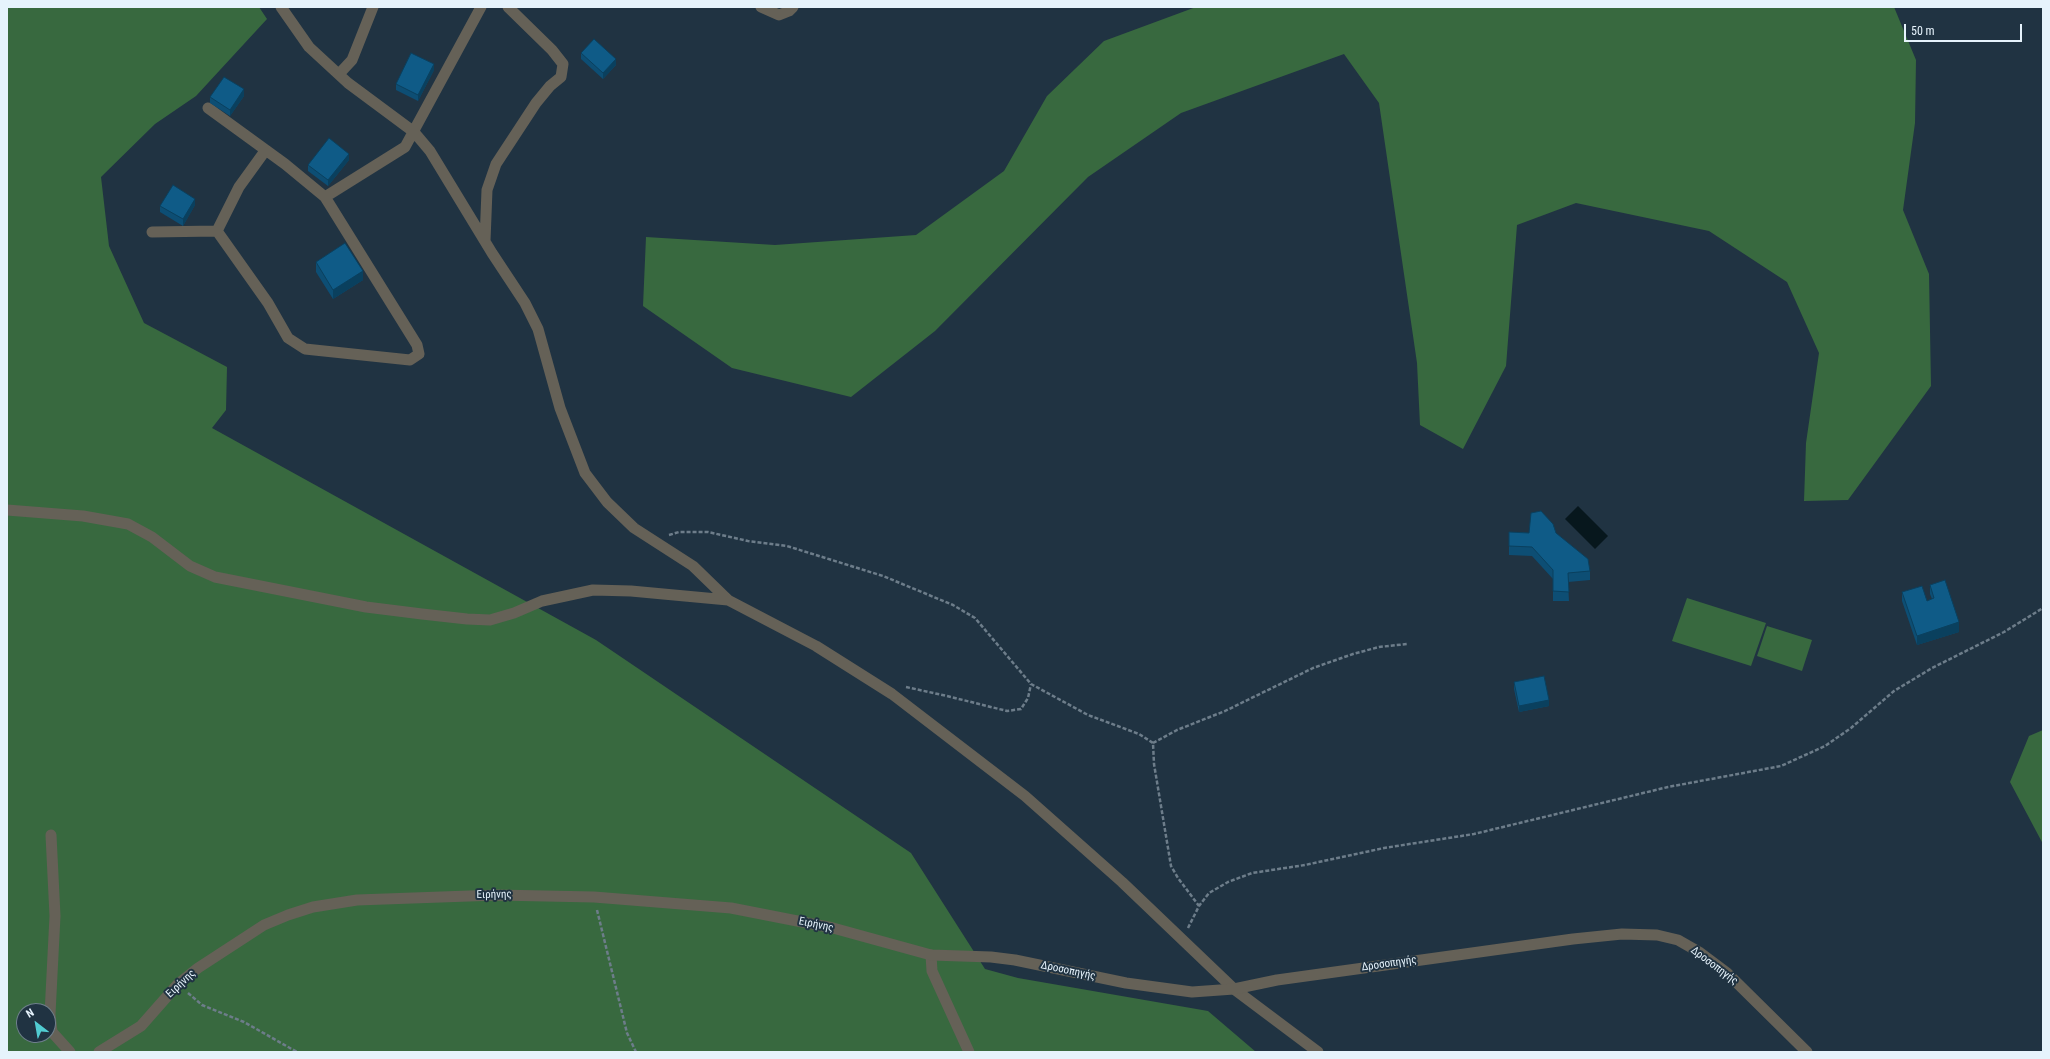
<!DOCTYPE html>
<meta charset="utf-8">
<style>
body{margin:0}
#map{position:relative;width:2050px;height:1059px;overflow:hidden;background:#203342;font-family:"Roboto Condensed",sans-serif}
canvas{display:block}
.frame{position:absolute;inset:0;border:8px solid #e6f3fc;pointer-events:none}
.north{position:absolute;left:16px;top:1003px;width:40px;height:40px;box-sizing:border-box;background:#203342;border:1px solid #6f808c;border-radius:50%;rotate:329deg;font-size:11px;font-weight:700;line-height:16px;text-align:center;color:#e6f3fc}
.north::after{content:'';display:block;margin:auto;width:14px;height:18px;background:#51ccd1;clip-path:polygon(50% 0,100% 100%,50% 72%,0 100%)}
.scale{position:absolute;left:1904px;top:24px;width:118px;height:18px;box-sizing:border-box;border:2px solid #e6f3fc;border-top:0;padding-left:5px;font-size:12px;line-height:14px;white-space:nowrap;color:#e6f3fc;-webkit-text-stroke:3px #203342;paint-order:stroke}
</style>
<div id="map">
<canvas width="2050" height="1059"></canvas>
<div class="frame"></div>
<div class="north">N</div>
<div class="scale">50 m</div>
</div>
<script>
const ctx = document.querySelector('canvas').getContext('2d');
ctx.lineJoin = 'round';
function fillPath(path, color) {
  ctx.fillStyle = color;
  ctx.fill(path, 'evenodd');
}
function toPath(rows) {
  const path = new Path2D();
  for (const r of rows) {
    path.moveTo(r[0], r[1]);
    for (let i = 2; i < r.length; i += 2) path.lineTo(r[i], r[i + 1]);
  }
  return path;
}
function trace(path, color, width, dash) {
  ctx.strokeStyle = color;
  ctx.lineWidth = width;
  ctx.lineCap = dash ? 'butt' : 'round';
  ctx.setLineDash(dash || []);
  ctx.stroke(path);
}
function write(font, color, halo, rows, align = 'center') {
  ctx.font = font + ' "Roboto Condensed",sans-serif';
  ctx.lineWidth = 4;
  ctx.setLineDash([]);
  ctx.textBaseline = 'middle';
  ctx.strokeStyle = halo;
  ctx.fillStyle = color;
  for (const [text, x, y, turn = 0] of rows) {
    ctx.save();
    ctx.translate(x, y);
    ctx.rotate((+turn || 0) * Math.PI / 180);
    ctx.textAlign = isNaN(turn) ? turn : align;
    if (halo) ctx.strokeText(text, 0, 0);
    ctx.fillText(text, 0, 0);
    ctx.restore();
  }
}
fillPath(toPath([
 [7,7,259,7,267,19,196,96,155,124,101,177,109,246,144,323,227,367,226,410,212,428,596,640,911,853,985,969,1018,978,1208,1011,1256,1052,7,1052],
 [24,1011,48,1011,48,1035,24,1035],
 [1196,7,1894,7,1916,60,1915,123,1903,210,1929,274,1931,386,1848,500,1804,501,1806,443,1819,353,1787,282,1709,231,1576,203,1517,225,1506,366,1463,449,1420,425,1417,363,1379,103,1344,54,1181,113,1088,177,935,331,851,397,732,368,643,306,646,237,775,245,916,235,1004,171,1047,96,1104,41],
 [1687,598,1766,623,1751,666,1672,641],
 [1767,626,1812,640,1802,671,1757,656],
 [2043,730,2043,844,2010,782,2029,736]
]), '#38693f');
fillPath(toPath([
 [1578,506,1608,536,1595,549,1565,519]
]), '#07171d');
trace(toPath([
 [669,535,679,532,708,532,748,541,787,546,883,576,953,605,975,618,1031,684,1088,715,1139,734,1153,743,1154,764,1171,866,1178,878,1199,906],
 [906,687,947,696,1007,711,1021,709,1028,698,1031,684],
 [1153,743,1177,730,1225,711,1313,668,1353,654,1379,647,1407,644],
 [597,910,627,1033,636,1052],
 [1188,928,1199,906,1209,893,1228,882,1252,873,1305,865,1384,848,1474,834,1668,787,1781,766,1825,746,1851,728,1894,691,1932,668,2004,632,2043,608],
 [188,993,202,1005,244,1022,297,1052]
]), '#6d7d8a', 2.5, [4, 2]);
trace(toPath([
 [281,7,309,47,348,83,414,132,430,151,492,253,525,303,538,329,560,408,585,473,607,502,634,528,693,566,728,600,816,646,892,694,1025,796,1122,882,1234,989,1318,1052],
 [761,7,779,15,789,11,793,7],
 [339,74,352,60,373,7],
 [208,108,285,164,325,197,417,345,419,354,410,360,305,349,288,338,268,303,217,231],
 [325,197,405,147,481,7],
 [152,232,217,231,239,187,265,151],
 [485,241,487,190,496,164,536,103,550,86,561,77,563,64,552,50,508,7],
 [7,510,83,516,128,524,152,537,190,566,215,577,366,607,422,614,467,619,490,620,514,613,542,601,593,590,631,591,728,600],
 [51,835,55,916,50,1014,52,1032,70,1052],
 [931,955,932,971,969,1052]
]), '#656157', 11);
trace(toPath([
 [99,1052,141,1026,178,984,198,968,264,925,288,915,313,907,357,900,497,895,594,897,731,908,833,928,931,955,991,957,1015,960,1126,983,1192,992,1234,989,1277,980,1573,939,1622,934,1657,935,1678,940,1699,952,1727,973,1807,1052]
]), '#656157', 11);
fillPath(toPath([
 [581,53,616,65,603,79,581,59],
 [434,70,418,101,396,90,396,84],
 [244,96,230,116,210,103,210,97],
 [349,160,328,186,308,171,308,165],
 [195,205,183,226,160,212,160,206],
 [316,262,363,280,333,299,316,272],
 [1509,532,1529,533,1556,533,1590,571,1590,580,1568,582,1569,601,1553,601,1553,579,1532,556,1509,555],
 [1930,585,1959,632,1917,645,1902,601,1902,592,1927,601,1932,599,1930,594],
 [1514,682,1549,706,1519,712,1514,689]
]), '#0d4e74');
fillPath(toPath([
 [616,59,616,65,603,79,603,73],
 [434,64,434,70,418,101,418,95],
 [244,89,244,96,230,116,230,110],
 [349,154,349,160,328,186,328,180],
 [195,199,195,205,183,226,183,219],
 [363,271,363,280,333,299,333,290],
 [1959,622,1959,632,1917,645,1917,636],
 [1549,700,1549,706,1519,712,1519,706]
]), '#0a405e');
const building = toPath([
 [594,39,616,59,603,73,581,53,594,39],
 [411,53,434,64,418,95,396,84,411,53],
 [224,77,244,89,230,110,210,97,224,77],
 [329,138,349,154,328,180,308,165,329,138],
 [173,185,195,199,183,219,160,206,173,185],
 [345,243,363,271,333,290,316,262,345,243],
 [1541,511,1553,524,1556,533,1588,559,1590,571,1568,573,1569,592,1553,591,1553,570,1532,547,1509,546,1509,532,1529,533,1531,513,1541,511],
 [1945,580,1959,622,1917,636,1902,592,1922,586,1927,601,1934,598,1930,585,1945,580],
 [1544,676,1549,700,1519,706,1514,682,1544,676]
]);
fillPath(building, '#0f5b87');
trace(building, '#0a405e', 1);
write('11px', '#e6f3fc', '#203342', [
 ["Ειρήνης",494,895,-1],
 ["Ειρήνης",816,925,12],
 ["Δροσοπηγής",1389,964,-8],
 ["Δροσοπηγής",1714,966,37],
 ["Δροσοπηγής",1068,971,12],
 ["Ειρήνης",181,984,-43]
]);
</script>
